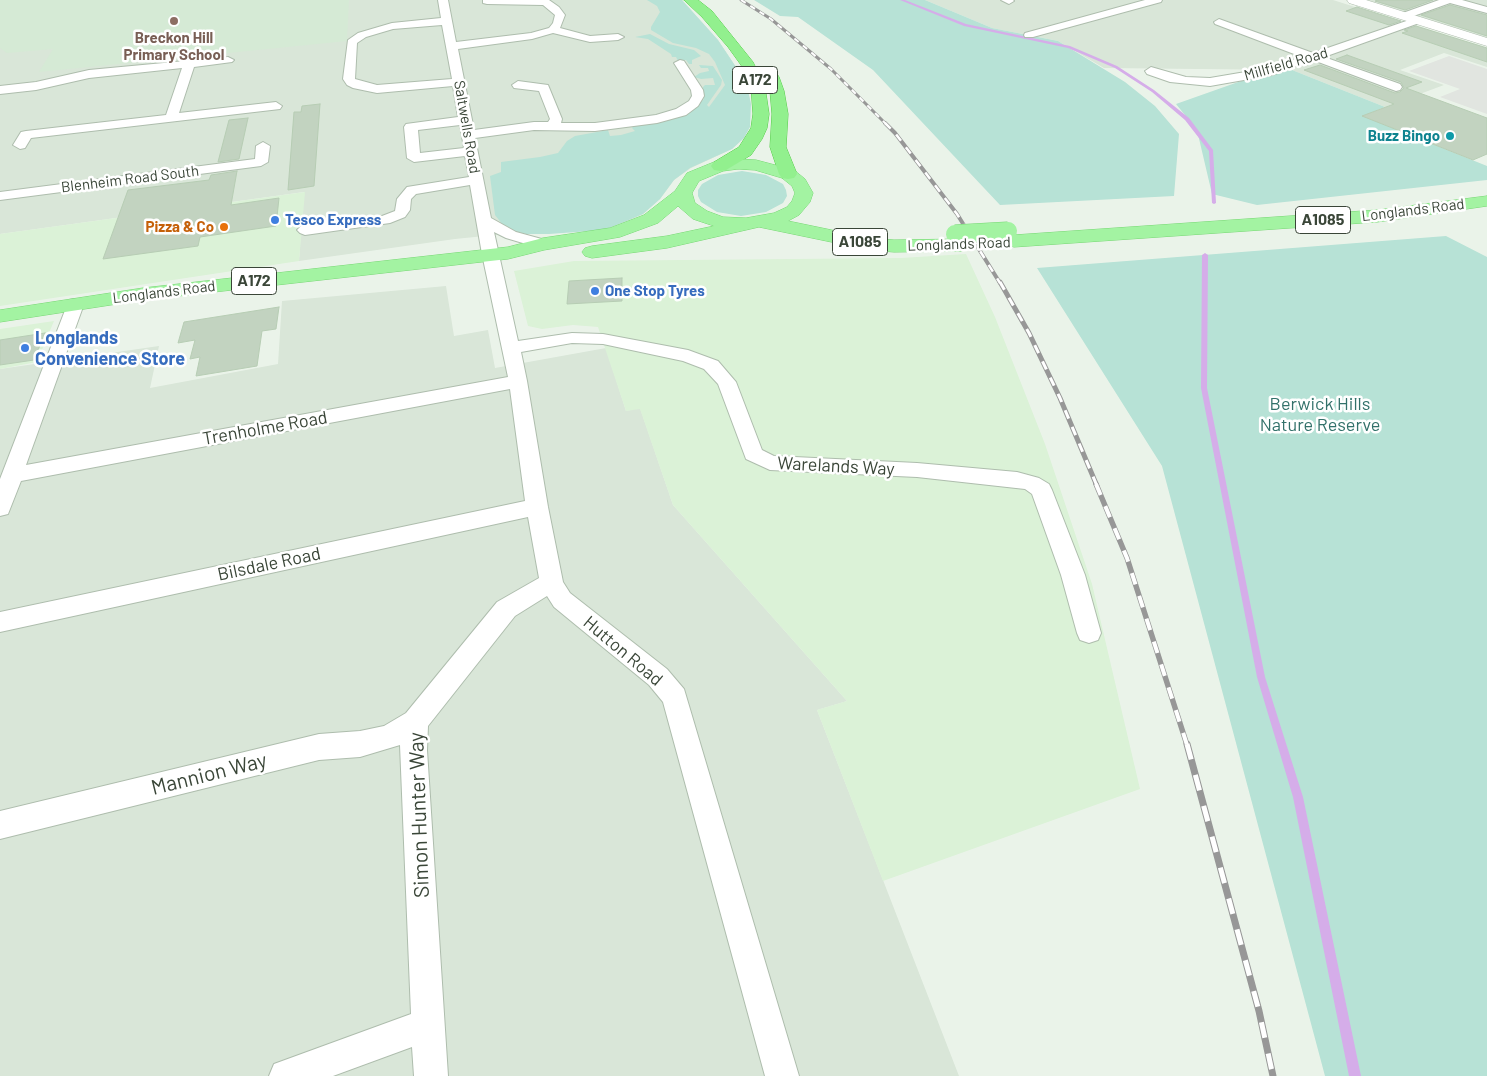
<!DOCTYPE html>
<style>
body{margin:0}
canvas{display:block;background:#eaf3e9}
</style>
<canvas width="1487" height="1076"></canvas>
<script>
const ctx = document.querySelector('canvas').getContext('2d');
ctx.lineJoin = 'round';
function fillPath(path, color) {
  ctx.fillStyle = color;
  ctx.fill(path, 'evenodd');
}
function toPath(rows) {
  const path = new Path2D();
  for (const r of rows) {
    path.moveTo(r[0], r[1]);
    for (let i = 2; i < r.length; i += 2) path.lineTo(r[i], r[i + 1]);
  }
  return path;
}
function trace(path, color, width, dash) {
  ctx.strokeStyle = color;
  ctx.lineWidth = width;
  ctx.lineCap = dash ? 'butt' : 'round';
  ctx.setLineDash(dash || []);
  ctx.stroke(path);
}
function write(font, color, halo, rows, align = 'center') {
  ctx.font = font + ' Barlow,sans-serif';
  ctx.lineWidth = 5;
  ctx.setLineDash([]);
  ctx.textBaseline = 'middle';
  ctx.strokeStyle = halo;
  ctx.fillStyle = color;
  for (const [text, x, y, turn = 0] of rows) {
    ctx.save();
    ctx.translate(x, y);
    ctx.rotate((+turn || 0) * Math.PI / 180);
    ctx.textAlign = isNaN(turn) ? turn : align;
    if (halo) ctx.strokeText(text, 0, 0);
    ctx.fillText(text, 0, 0);
    ctx.restore();
  }
}
fillPath(toPath([
 [0,0,682,0,718,40,746,82,751,104,744,138,732,149,691,168,674,180,660,199,643,214,624,222,455,239,299,261,304,192,0,234],
 [925,0,1333,0,1487,49,1487,67,1444,53,1400,70,1444,85,1385,107,1292,70,1104,68,1058,41,992,28],
 [1362,0,1487,0,1487,38,1395,10],
 [446,286,454,336,488,330,495,368,606,348,626,411,640,408,673,505,847,701,817,710,959,1076,0,1076,0,369,159,346,150,388,278,364,282,301]
]), '#d9e6d8');
fillPath(toPath([
 [305,192,299,261,0,306,0,234],
 [966,254,995,317,1045,444,1092,584,1140,789,883,881,817,710,847,701,673,505,640,409,626,411,598,327,573,325,542,329,528,326,514,271,574,261,901,258],
 [54,321,37,362,0,369,0,329]
]), '#dbf2d7');
fillPath(toPath([
 [0,0,349,0,347,41,39,72,53,49,7,53,0,48]
]), '#d5ead5');
fillPath(toPath([
 [647,0,682,0,718,40,746,82,751,104,750,127,744,138,732,149,690,168,674,180,660,199,643,214,624,222,604,230,549,234,526,234,506,229,495,215,490,176,501,172,501,162,540,157,558,153,567,141,575,136,608,130,610,136,621,135,635,131,632,128,636,123,676,118,696,107,704,99,703,87,705,85,715,85,713,78,701,79,694,77,700,73,709,71,708,68,701,68,699,65,713,66,722,80,721,85,707,105,709,107,725,85,715,62,709,54,696,48,673,43,651,30,651,27,660,12,657,6],
 [754,0,925,0,992,28,1058,41,1125,82,1155,106,1179,134,1174,196,1000,205,873,70,798,17,780,16],
 [650,34,669,44,694,50,701,56,692,60,692,64,689,64,686,60,678,61,676,57,672,57,671,54,648,39,635,37],
 [1292,70,1385,107,1363,116,1487,166,1487,180,1257,205,1212,194,1197,130,1176,104,1258,75],
 [742,171,766,175,783,184,786,190,787,196,783,203,766,212,741,216,717,212,701,202,698,196,698,190,702,184,718,175],
 [1446,236,1487,257,1487,1076,1325,1076,1162,466,1037,268]
]), '#b7e2d6');
fillPath(toPath([
 [1449,56,1487,69,1487,114,1440,97,1460,89,1409,71]
]), '#e1e5e0');
fillPath(toPath([
 [900,0,905,0,966,24,1070,46,1117,66,1154,90,1189,118,1213,150,1216,203,1214,204,1212,203,1209,151,1185,120,1152,92,1115,68,1068,48,964,26,900,0],
 [1205,253,1208,255,1207,388,1265,677,1303,797,1361,1076,1349,1076,1293,797,1257,677,1201,388,1202,255,1205,253]
]), '#d5ade9');
const building = toPath([
 [1378,0,1433,0,1405,10,1375,1,1378,0],
 [1450,5,1487,15,1487,36,1421,15,1450,5],
 [1357,7,1401,21,1389,25,1346,11,1357,7],
 [1416,26,1487,48,1487,62,1402,33,1408,31,1404,30,1416,26],
 [1347,55,1422,82,1406,88,1487,118,1487,154,1473,160,1362,116,1394,104,1304,70,1320,65,1395,93,1400,92,1404,88,1401,82,1336,59,1347,55],
 [320,104,314,186,288,190,294,112,301,112,302,106,320,104],
 [248,118,239,159,218,162,229,120,248,118],
 [237,171,231,205,279,198,276,226,200,237,198,246,103,259,128,190,209,180,211,175,237,171],
 [622,278,622,301,567,304,569,281,622,278],
 [279,307,276,329,262,331,257,366,196,376,200,357,190,359,195,340,178,343,184,322,279,307],
 [45,333,34,360,0,365,0,340,45,333]
]);
fillPath(building, '#c2d3c0');
trace(building, '#b7cdb4', 1);
const minor = toPath([
 [438,0,448,0,456,42,531,33,549,28,553,23,555,15,543,5,487,4,483,3,483,0,549,0,559,7,565,15,560,28,590,36,618,34,624,37,618,40,590,42,553,33,532,39,458,49,474,130,534,122,548,122,550,119,539,91,514,88,512,85,518,81,548,85,562,119,561,123,595,123,656,115,676,109,689,101,692,96,691,90,674,63,680,60,684,61,703,90,704,96,698,106,686,115,657,123,595,131,534,130,475,138,491,218,516,232,549,241,551,244,549,247,543,249,506,238,494,232,518,341,572,333,603,334,688,350,718,361,736,382,762,450,774,456,917,463,1017,472,1039,478,1049,484,1052,490,1085,575,1101,633,1098,640,1089,643,1080,640,1077,633,1061,575,1032,494,1025,489,917,477,770,470,746,459,718,384,704,369,683,361,603,344,572,343,521,352,527,381,548,507,563,582,570,593,667,669,684,689,799,1076,765,1076,663,702,649,685,554,607,547,596,515,616,428,726,427,750,448,1076,414,1076,412,1047,333,1076,269,1076,274,1064,411,1014,400,745,360,757,319,760,0,839,0,811,319,734,360,731,384,726,406,713,497,602,539,578,528,517,0,632,0,612,525,501,510,389,21,481,8,514,0,516,0,479,69,300,75,299,81,300,84,304,26,465,508,377,482,254,470,185,416,194,411,199,410,210,405,217,390,223,305,235,300,233,297,230,300,227,305,225,382,216,395,211,397,199,407,187,469,177,465,156,414,162,407,158,404,127,406,124,458,117,453,86,377,93,353,88,347,85,343,79,348,40,358,33,392,23,441,18,438,0],
 [442,25,452,79,377,85,355,79,357,43,366,37,393,29,442,25],
 [460,125,464,148,420,153,418,130,460,125],
 [1001,0,1013,0,1014,1,1009,4,1001,0],
 [1145,0,1162,0,1161,2,1033,37,1025,37,1024,35,1025,33,1145,0],
 [1439,0,1462,0,1487,7,1487,13,1450,3,1408,18,1404,19,1399,16,1400,14,1439,0],
 [1418,17,1423,20,1422,22,1324,57,1400,84,1402,87,1400,90,1396,91,1313,60,1272,75,1210,86,1170,82,1147,74,1145,71,1151,67,1186,77,1210,78,1269,68,1302,57,1215,24,1214,22,1219,19,1313,53,1418,17],
 [228,57,234,60,232,62,194,67,179,113,276,102,282,106,280,109,31,138,25,148,20,149,13,145,21,132,26,131,166,115,182,68,89,78,36,90,0,94,0,86,36,82,89,70,228,57],
 [263,142,270,146,268,162,261,166,0,200,0,192,255,159,256,146,263,142]
]);
const tertiary = toPath([
 [1347,0,1366,0,1487,38,1487,46,1349,3,1347,0]
]);
const primary = toPath([
 [738,159,756,160,794,170,805,179,813,193,810,202,799,215,788,221,870,238,894,240,961,239,968,241,971,245,968,249,961,251,894,252,870,250,759,227,667,248,592,258,585,256,582,252,585,248,592,246,667,236,714,226,693,219,678,206,658,223,620,237,544,250,508,259,143,300,0,322,0,310,143,288,508,247,543,238,610,228,644,215,675,191,687,173,714,162,738,159],
 [738,169,755,170,782,178,792,186,795,193,792,201,787,207,774,213,746,218,723,217,707,211,695,203,692,193,699,181,723,171,738,169],
 [1487,196,1487,206,1377,222,1014,247,1007,245,1004,241,1007,237,1014,235,1377,210,1487,196]
]);
const trunk = toPath([
 [684,0,698,0,712,11,753,62,765,87,769,114,767,128,762,139,751,155,726,170,720,171,714,170,711,166,714,162,739,147,751,128,753,114,751,87,741,65,728,47,702,17,684,0],
 [772,73,777,74,779,77,784,91,788,114,786,147,797,174,794,178,788,179,782,178,779,174,770,147,772,114,770,91,765,77,767,74,772,73]
]);
trace(minor, '#aebdad', 2);
trace(tertiary, '#aebdad', 1);
trace(primary, '#77d774', 1);
trace(trunk, '#57cc4a', 1);
fillPath(minor, '#fff');
fillPath(tertiary, '#fff');
fillPath(primary, '#a3f3a2');
fillPath(trunk, '#92f08e');
const railFar4 = toPath([
 [741,0,771,19,831,69,886,124]
]);
const railFar3 = toPath([
 [885,123,895,133,957,214,1000,283]
]);
const railFar2 = toPath([
 [1000,282,1029,333,1060,398,1097,486]
]);
const railFar1 = toPath([
 [1096,484,1127,558,1187,745]
]);
const rail = toPath([
 [1187,744,1259,1011,1273,1076]
]);
trace(railFar4, '#979797', 3);
trace(railFar3, '#979797', 4);
trace(railFar2, '#979797', 5);
trace(railFar1, '#979797', 5.5);
trace(rail, '#979797', 7);
trace(railFar4, '#fff', 2, [5.5]);
trace(railFar3, '#fff', 2.5, [8]);
trace(railFar2, '#fff', 3, [9]);
trace(railFar1, '#fff', 4, [12]);
trace(rail, '#fff', 5, [16]);
const primaryBridge = toPath([
 [955,234,1008,231]
]);
trace(primaryBridge, '#77d774', 19, []);
trace(primaryBridge, '#a3f3a2', 18);
for (const [x, y, r, color] of [
 [174,21,5,"#8d6e63"],
 [1450,136,5,"#0f9aa8"],
 [275,220,5,"#3f7fe0"],
 [224,227,5,"#e8710a"],
 [595,291,5,"#3f7fe0"],
 [25,348,5,"#3f7fe0"]
]) {
  const dot = new Path2D();
  dot.arc(x, y, r, 0, 2 * Math.PI);
  ctx.fillStyle = color;
  ctx.fill(dot);
  trace(dot, '#fff', 2);
}
write('bold 15px', '#785e54', '#fff', [
 ["Breckon Hill",174,38],
 ["Primary School",174,55]
]);
write('15px', '#3a4638', '#fff', [
 ["Millfield Road",1286,64,-16],
 ["Saltwells Road",467,127,80],
 ["Blenheim Road South",130,179,-7],
 ["Longlands Road",1413,210,-7],
 ["Longlands Road",959,244,-2],
 ["Longlands Road",164,292,-7]
]);
write('bold 15px', '#0d838f', '#fff', [
 ["Buzz Bingo",1440,136]
], 'right');
write('bold 15px', '#366cbe', '#fff', [
 ["Tesco Express",285,220],
 ["One Stop Tyres",605,291]
], 'left');
write('bold 15px', '#c56008', '#fff', [
 ["Pizza & Co",214,227]
], 'right');
for (const [x, y, w] of [
 [755,80,45],
 [1323,220,55],
 [860,242,55],
 [254,281,45]
]) {
  const box = new Path2D();
  box.roundRect(x - w / 2, y - 13.5, w, 27, 4);
  ctx.fillStyle = '#fff';
  ctx.fill(box);
  trace(box, '#3a4638', 1);
}
write('bold 16px', '#3a4638', null, [
 ["A172",755,80],
 ["A1085",1323,220],
 ["A1085",860,242],
 ["A172",254,281]
]);
write('bold 18px', '#366cbe', '#fff', [
 ["Longlands",35,338],
 ["Convenience Store",35,359]
], 'left');
write('18px', '#32716a', '#fff', [
 ["Berwick Hills",1320,404],
 ["Nature Reserve",1320,425]
]);
write('18px', '#3a4638', '#fff', [
 ["Trenholme Road",265,428,-10],
 ["Warelands Way",836,466,3],
 ["Bilsdale Road",269,564,-12],
 ["Hutton Road",623,651,40]
]);
write('21px', '#3a4638', '#fff', [
 ["Mannion Way",209,774,-14],
 ["Simon Hunter Way",419,815,-92]
]);
</script>
